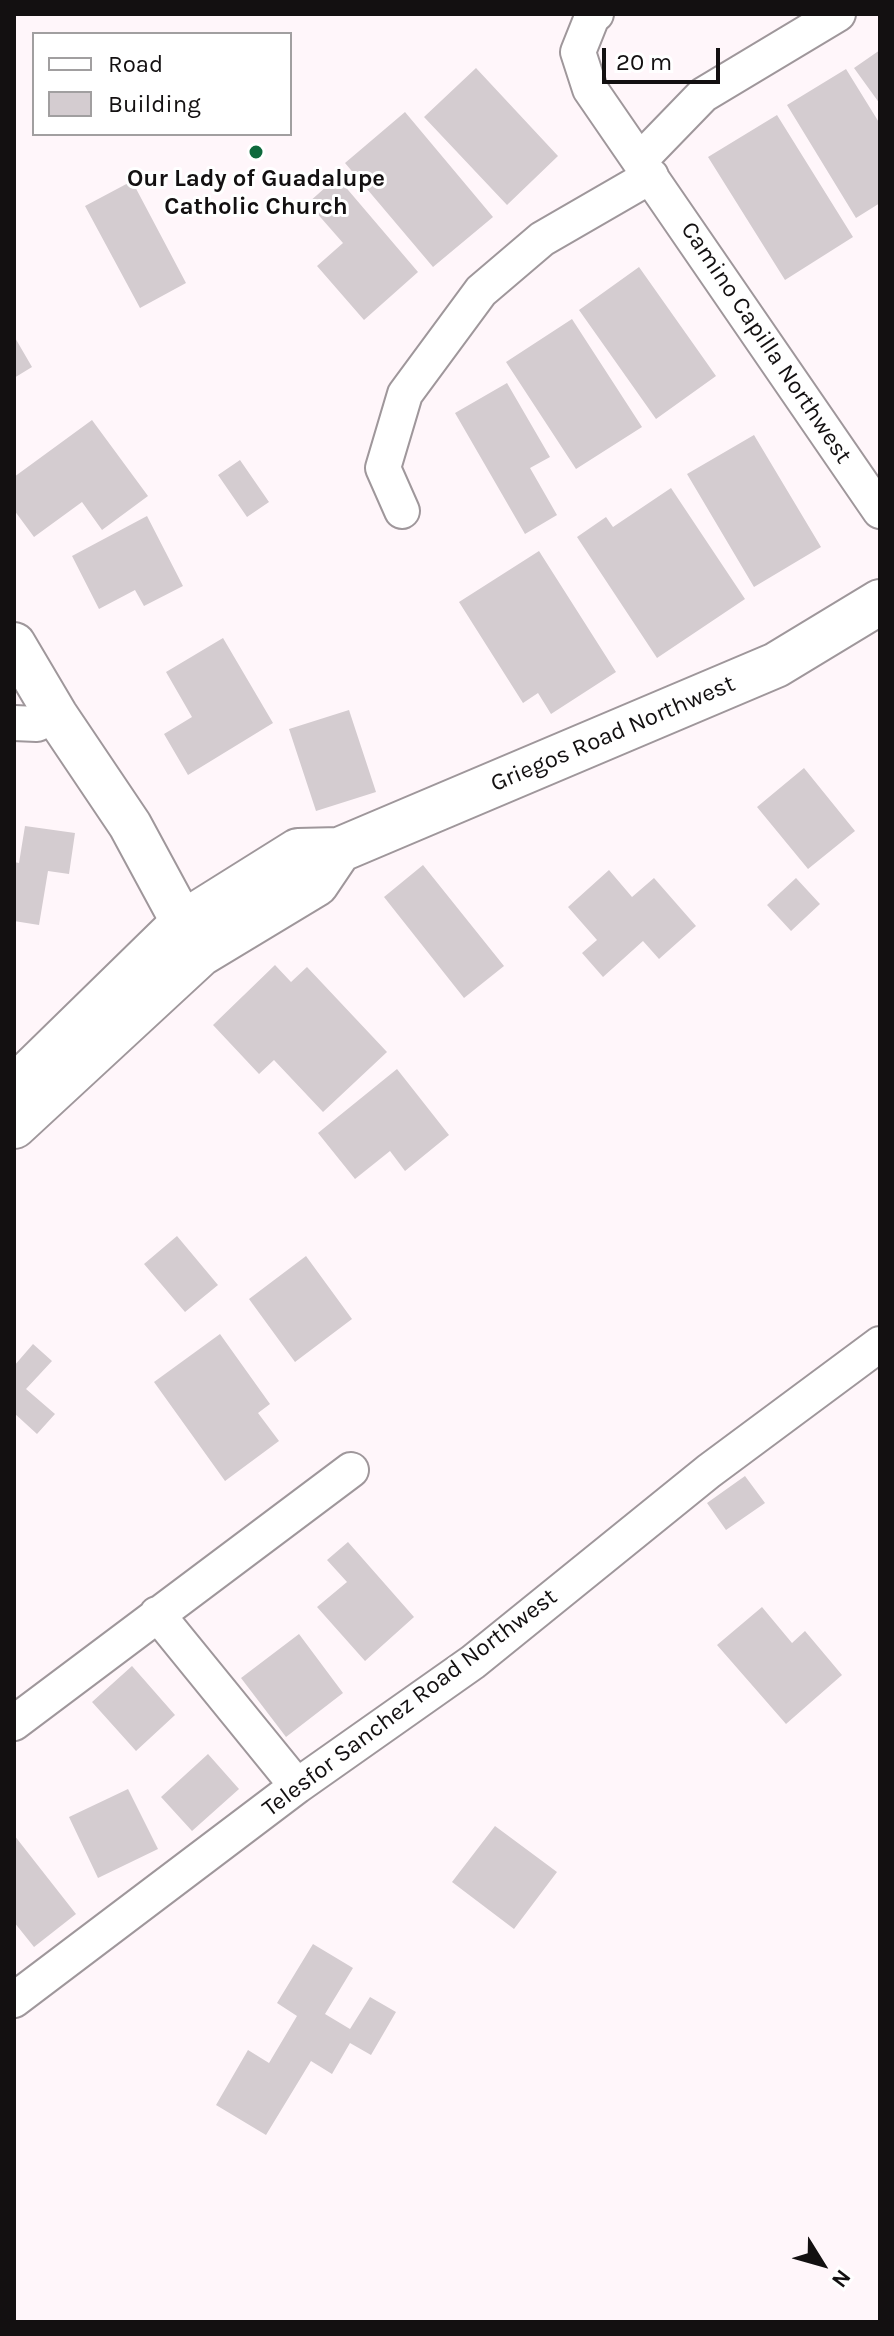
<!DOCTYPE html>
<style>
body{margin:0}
#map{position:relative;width:894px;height:2336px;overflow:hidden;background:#fff6fa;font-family:Karla,sans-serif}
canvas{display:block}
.frame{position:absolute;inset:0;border:16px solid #131011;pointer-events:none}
.legend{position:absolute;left:32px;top:32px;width:260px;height:104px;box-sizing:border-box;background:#fff;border:2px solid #a19fa0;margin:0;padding:10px 14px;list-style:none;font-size:24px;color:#131011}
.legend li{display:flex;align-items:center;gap:16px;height:40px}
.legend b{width:40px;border:2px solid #a19fa0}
.north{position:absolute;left:782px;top:2224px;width:80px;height:80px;-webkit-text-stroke:6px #fff;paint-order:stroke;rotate:127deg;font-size:22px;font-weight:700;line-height:32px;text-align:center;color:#131011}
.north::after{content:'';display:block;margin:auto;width:28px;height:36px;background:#131011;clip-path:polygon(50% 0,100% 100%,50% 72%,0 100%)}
.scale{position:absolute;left:602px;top:48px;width:118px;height:36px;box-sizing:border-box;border:4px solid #131011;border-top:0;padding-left:10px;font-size:24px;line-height:28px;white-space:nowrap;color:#131011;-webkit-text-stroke:6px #fff;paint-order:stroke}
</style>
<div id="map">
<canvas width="894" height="2336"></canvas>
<div class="frame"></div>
<ul class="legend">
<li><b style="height:10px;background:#fff"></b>Road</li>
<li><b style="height:22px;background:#d4ccd0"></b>Building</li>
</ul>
<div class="north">N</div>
<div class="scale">20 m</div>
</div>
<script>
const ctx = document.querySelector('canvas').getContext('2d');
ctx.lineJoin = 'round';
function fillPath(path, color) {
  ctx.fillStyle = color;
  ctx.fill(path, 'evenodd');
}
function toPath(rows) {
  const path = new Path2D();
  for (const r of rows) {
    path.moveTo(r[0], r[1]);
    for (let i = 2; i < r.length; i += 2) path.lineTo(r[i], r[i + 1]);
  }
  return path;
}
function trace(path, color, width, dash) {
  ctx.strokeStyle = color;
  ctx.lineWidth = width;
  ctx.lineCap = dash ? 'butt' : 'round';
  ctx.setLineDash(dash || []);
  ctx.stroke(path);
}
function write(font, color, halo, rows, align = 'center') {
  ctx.font = font + ' Karla,sans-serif';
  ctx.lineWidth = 6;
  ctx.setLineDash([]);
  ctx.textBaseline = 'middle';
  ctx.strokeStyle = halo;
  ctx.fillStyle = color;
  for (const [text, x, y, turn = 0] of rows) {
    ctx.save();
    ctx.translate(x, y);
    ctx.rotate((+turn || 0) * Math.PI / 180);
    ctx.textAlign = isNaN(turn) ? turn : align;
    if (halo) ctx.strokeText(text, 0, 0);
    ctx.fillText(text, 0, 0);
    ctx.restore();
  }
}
fillPath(toPath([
 [880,50,880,104,854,68],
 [476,68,558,156,507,205,424,117],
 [846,69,880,124,880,203,856,218,787,105],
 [405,112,493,217,433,267,345,163],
 [777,115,853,237,785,280,708,157],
 [337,177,418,272,364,320,317,266,343,243,308,203],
 [132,181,186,283,140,308,85,206],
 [639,267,716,376,656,419,579,310],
 [572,319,642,427,576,469,506,362],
 [14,336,32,367,14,378],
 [507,383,550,457,530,468,557,515,525,534,455,413],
 [92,420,148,496,102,530,82,502,34,537,14,510,14,477],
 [754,435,821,547,754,587,687,474],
 [240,460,269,502,247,517,218,475],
 [671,488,745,599,657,658,577,537,606,517,613,527],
 [147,516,183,586,144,606,135,590,99,609,72,556],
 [539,551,616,672,551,714,538,693,523,703,459,602],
 [223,638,273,723,188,775,164,734,192,717,166,672],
 [349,710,376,792,316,811,289,729],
 [804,768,855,831,808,869,757,807],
 [25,826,75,833,69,874,48,871,39,925,14,921,14,862,19,863],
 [423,865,504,966,464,998,384,897],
 [609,870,632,897,654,878,696,926,659,959,643,941,603,977,582,953,597,940,568,907],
 [796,878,820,904,791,931,767,905],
 [275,965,291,982,307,967,387,1052,323,1112,274,1060,259,1074,213,1025],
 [397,1069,449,1135,405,1171,390,1151,355,1179,318,1133],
 [177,1236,218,1285,185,1312,144,1264],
 [306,1256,352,1319,295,1362,249,1299],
 [220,1334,270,1404,258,1413,279,1441,225,1481,154,1382],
 [33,1344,52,1361,26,1389,55,1414,37,1434,14,1413,14,1366],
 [745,1476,765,1503,726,1530,707,1503],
 [348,1542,414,1617,365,1661,317,1607,347,1582,327,1560],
 [762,1607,792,1643,805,1631,842,1675,786,1724,717,1645],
 [299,1634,343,1693,286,1737,241,1678],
 [132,1666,175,1715,136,1751,92,1702],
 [208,1754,239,1789,192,1831,161,1797],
 [128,1789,158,1849,98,1878,69,1817],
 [495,1826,557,1872,514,1929,452,1882],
 [14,1835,76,1914,34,1947,14,1922],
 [313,1944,353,1968,325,2014,350,2029,370,1997,396,2012,371,2055,350,2043,332,2074,311,2061,266,2135,216,2105,248,2050,269,2063,297,2016,277,2003]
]), '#d4ccd0');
const minor = toPath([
 [596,14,592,17,578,52,590,89,880,511],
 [640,160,703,95,838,14],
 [402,511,383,468,405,394,481,291,542,239,651,176],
 [14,723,37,724,56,715],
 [157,1614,297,1786],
 [14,1723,351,1470],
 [14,2000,297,1786,473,1662,709,1471,880,1344]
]);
const tertiary = toPath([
 [14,644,56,715,130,825,183,923]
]);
const secondary = toPath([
 [14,1088,183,923,298,851,339,850,776,665,880,602],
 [14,1126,200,954,316,884,339,850]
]);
trace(minor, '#9f979b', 38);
trace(tertiary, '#9f979b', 46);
trace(secondary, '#9f979b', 48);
trace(minor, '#fff', 34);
trace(tertiary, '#fff', 42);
trace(secondary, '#fff', 44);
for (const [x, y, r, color] of [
 [256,152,8,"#0e693c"]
]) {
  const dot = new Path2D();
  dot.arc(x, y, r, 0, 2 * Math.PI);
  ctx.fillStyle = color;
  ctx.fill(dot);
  trace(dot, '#fff', 3);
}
write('bold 24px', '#131011', '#fff', [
 ["Our Lady of Guadalupe",256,179],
 ["Catholic Church",256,207]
]);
write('24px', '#131011', '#fff', [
 ["Camino Capilla Northwest",766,343,56],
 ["Griegos Road Northwest",613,734,-23],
 ["Telesfor Sanchez Road Northwest",410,1703,-37]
]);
</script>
